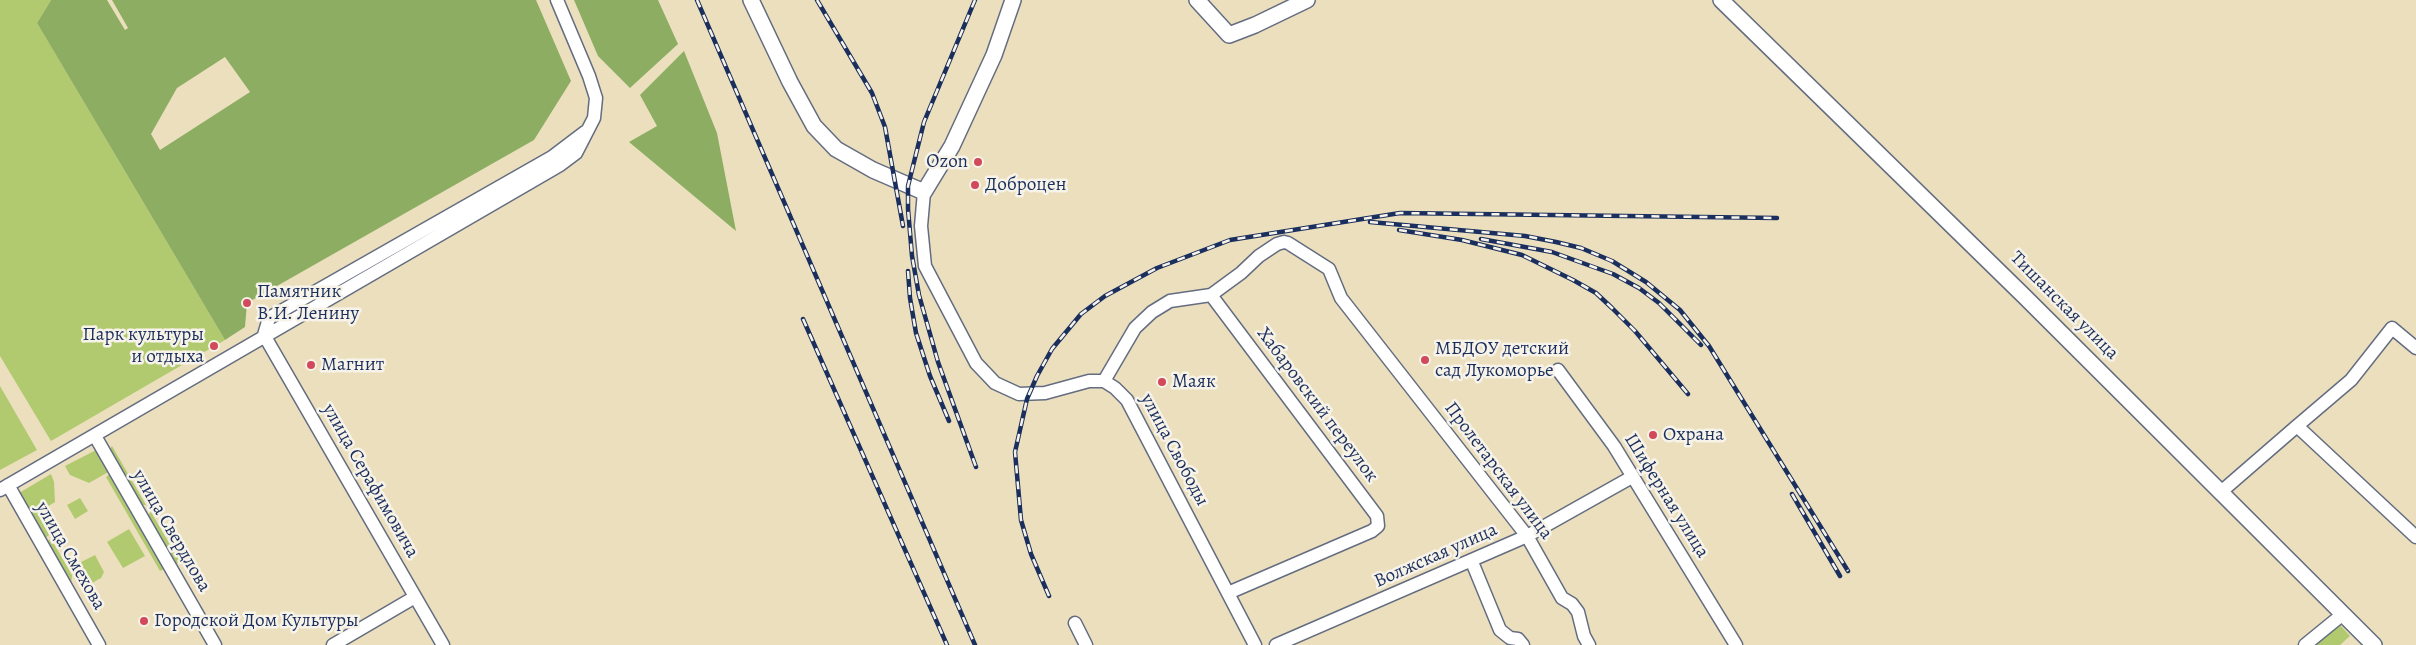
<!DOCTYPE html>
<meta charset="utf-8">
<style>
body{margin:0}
canvas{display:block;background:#ebdfbe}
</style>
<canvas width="2416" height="645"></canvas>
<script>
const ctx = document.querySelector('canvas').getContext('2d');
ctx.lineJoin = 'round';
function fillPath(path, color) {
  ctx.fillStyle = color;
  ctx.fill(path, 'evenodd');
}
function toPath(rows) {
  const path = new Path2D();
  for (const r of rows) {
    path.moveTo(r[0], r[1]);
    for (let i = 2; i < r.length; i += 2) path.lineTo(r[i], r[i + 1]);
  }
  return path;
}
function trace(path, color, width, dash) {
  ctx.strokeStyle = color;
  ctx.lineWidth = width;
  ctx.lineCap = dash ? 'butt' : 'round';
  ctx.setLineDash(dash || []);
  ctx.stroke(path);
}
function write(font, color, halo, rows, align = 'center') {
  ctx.font = font + ' Alegreya,serif';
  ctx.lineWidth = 5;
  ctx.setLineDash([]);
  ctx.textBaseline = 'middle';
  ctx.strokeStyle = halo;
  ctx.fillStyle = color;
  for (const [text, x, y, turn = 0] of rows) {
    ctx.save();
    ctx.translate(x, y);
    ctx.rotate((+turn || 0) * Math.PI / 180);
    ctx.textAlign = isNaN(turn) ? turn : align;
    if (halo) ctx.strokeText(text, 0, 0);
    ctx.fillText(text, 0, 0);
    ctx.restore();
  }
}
fillPath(toPath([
 [0,0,51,0,37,23,225,340,51,441,0,356],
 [0,386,37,450,0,470],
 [112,446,146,505,139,505,108,452],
 [98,449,110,471,89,483,70,475,65,466],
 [51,474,54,482,55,502,37,513,49,535,44,539,19,493],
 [110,474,166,568,160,571,106,477],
 [80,498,88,511,75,519,67,505],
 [151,512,180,562,174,565,146,517],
 [129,529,145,556,123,568,107,542],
 [51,539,72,575,71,585,46,542],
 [95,555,104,572,101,578,90,584,85,583,75,565],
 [2340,625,2350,636,2340,645,2314,645]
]), '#b2ca6f');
fillPath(toPath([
 [51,0,107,0,125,30,128,28,112,0,536,0,571,81,534,140,247,303,245,327,225,340,37,23],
 [225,57,250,92,160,150,151,134,177,88],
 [574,0,658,0,678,44,630,88,598,56],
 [684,51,717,133,736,231,629,142,657,126,640,95]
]), '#8dae62');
const minor = toPath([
 [924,192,921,226,925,266,976,363,995,383,1019,394,1045,393,1089,381,1104,381,1115,388,1127,400,1255,645],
 [1211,295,1241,273,1259,256,1277,244,1284,242,1288,243,1329,269,1341,298,1527,536,1562,598,1572,604,1578,612,1584,636,1589,645],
 [264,335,269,318,552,157,585,132],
 [264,335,443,645],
 [1558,370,1614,446,1736,645],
 [1104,381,1135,328,1152,312,1170,301,1211,295,1377,516,1378,526,1372,531,1228,593],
 [2297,426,2351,380,2392,328,2416,348],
 [95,436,215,645],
 [8,485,99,645],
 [0,490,560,165,576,153,594,118,596,98,589,76,557,0],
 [2222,491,2297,426,2416,537],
 [1472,562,1500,630,1510,638,1518,639,1523,645],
 [1075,623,1086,645],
 [333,645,415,597],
 [1276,645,1527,536,1632,477],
 [2305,645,2343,614]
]);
const major = toPath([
 [751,0,790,82,814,126,836,149,873,170,924,192,952,146,994,55,1013,0],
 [1197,0,1229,35,1255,25,1307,0],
 [1721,0,2024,296,2374,645]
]);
trace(minor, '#646d80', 15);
trace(major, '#646d80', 18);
trace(minor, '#fff', 12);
trace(major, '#fff', 15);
const rail = toPath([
 [697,0,975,645],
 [817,0,872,93,885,127,903,226],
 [975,0,924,122,908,186,908,209,912,256,919,295,938,362,976,467],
 [1370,222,1525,236,1556,242,1581,248,1612,261,1646,282,1680,310,1709,346,1848,571],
 [1399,230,1462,240,1522,255,1573,280,1596,293,1612,308,1635,331,1688,394],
 [1481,239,1552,252,1613,274,1639,288,1659,303,1701,345],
 [908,271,910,298,916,333,930,376,949,421],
 [803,319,947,645],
 [1792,494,1840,576],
 [1049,596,1031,554,1021,520,1015,452,1027,399,1037,376,1052,349,1081,314,1105,296,1157,268,1230,240,1400,213,1777,218]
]);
trace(rail, '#1b2f5e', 4.5);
trace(rail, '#f7f3e8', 2.5, [8]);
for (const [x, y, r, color] of [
 [978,162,5,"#d1495b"],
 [975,185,5,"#d1495b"],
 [247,303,5,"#d1495b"],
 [214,346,5,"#d1495b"],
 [1425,360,5,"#d1495b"],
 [311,365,5,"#d1495b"],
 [1162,382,5,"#d1495b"],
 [1653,435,5,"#d1495b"],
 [144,621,5,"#d1495b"]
]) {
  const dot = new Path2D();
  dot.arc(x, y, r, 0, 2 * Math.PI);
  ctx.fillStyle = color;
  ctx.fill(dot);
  trace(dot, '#f7f3e8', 2);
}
write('19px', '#1b2f5e', '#f7f3e8', [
 ["Ozon",968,162,"right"],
 ["Доброцен",985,185],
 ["Памятник",257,292],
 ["В.И. Ленину",257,314],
 ["Парк культуры",204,335,"right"],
 ["и отдыха",204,357,"right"],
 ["МБДОУ детский",1435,349],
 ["сад Лукоморье",1435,371],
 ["Магнит",321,365],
 ["Mаяк",1172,382],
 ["Охрана",1663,435],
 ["Городской Дом Культуры",154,621]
], 'left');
write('19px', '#1b2f5e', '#f7f3e8', [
 ["Тишанская улица",2064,306,45],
 ["Хабаровский переулок",1317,405,53],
 ["улица Свободы",1174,450,62],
 ["Пролетарская улица",1498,471,53],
 ["улица Серафимовича",370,481,60],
 ["Шиферная улица",1666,496,58],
 ["улица Свердлова",171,531,60],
 ["улица Смехова",70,556,60],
 ["Волжская улица",1436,556,-24]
]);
</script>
